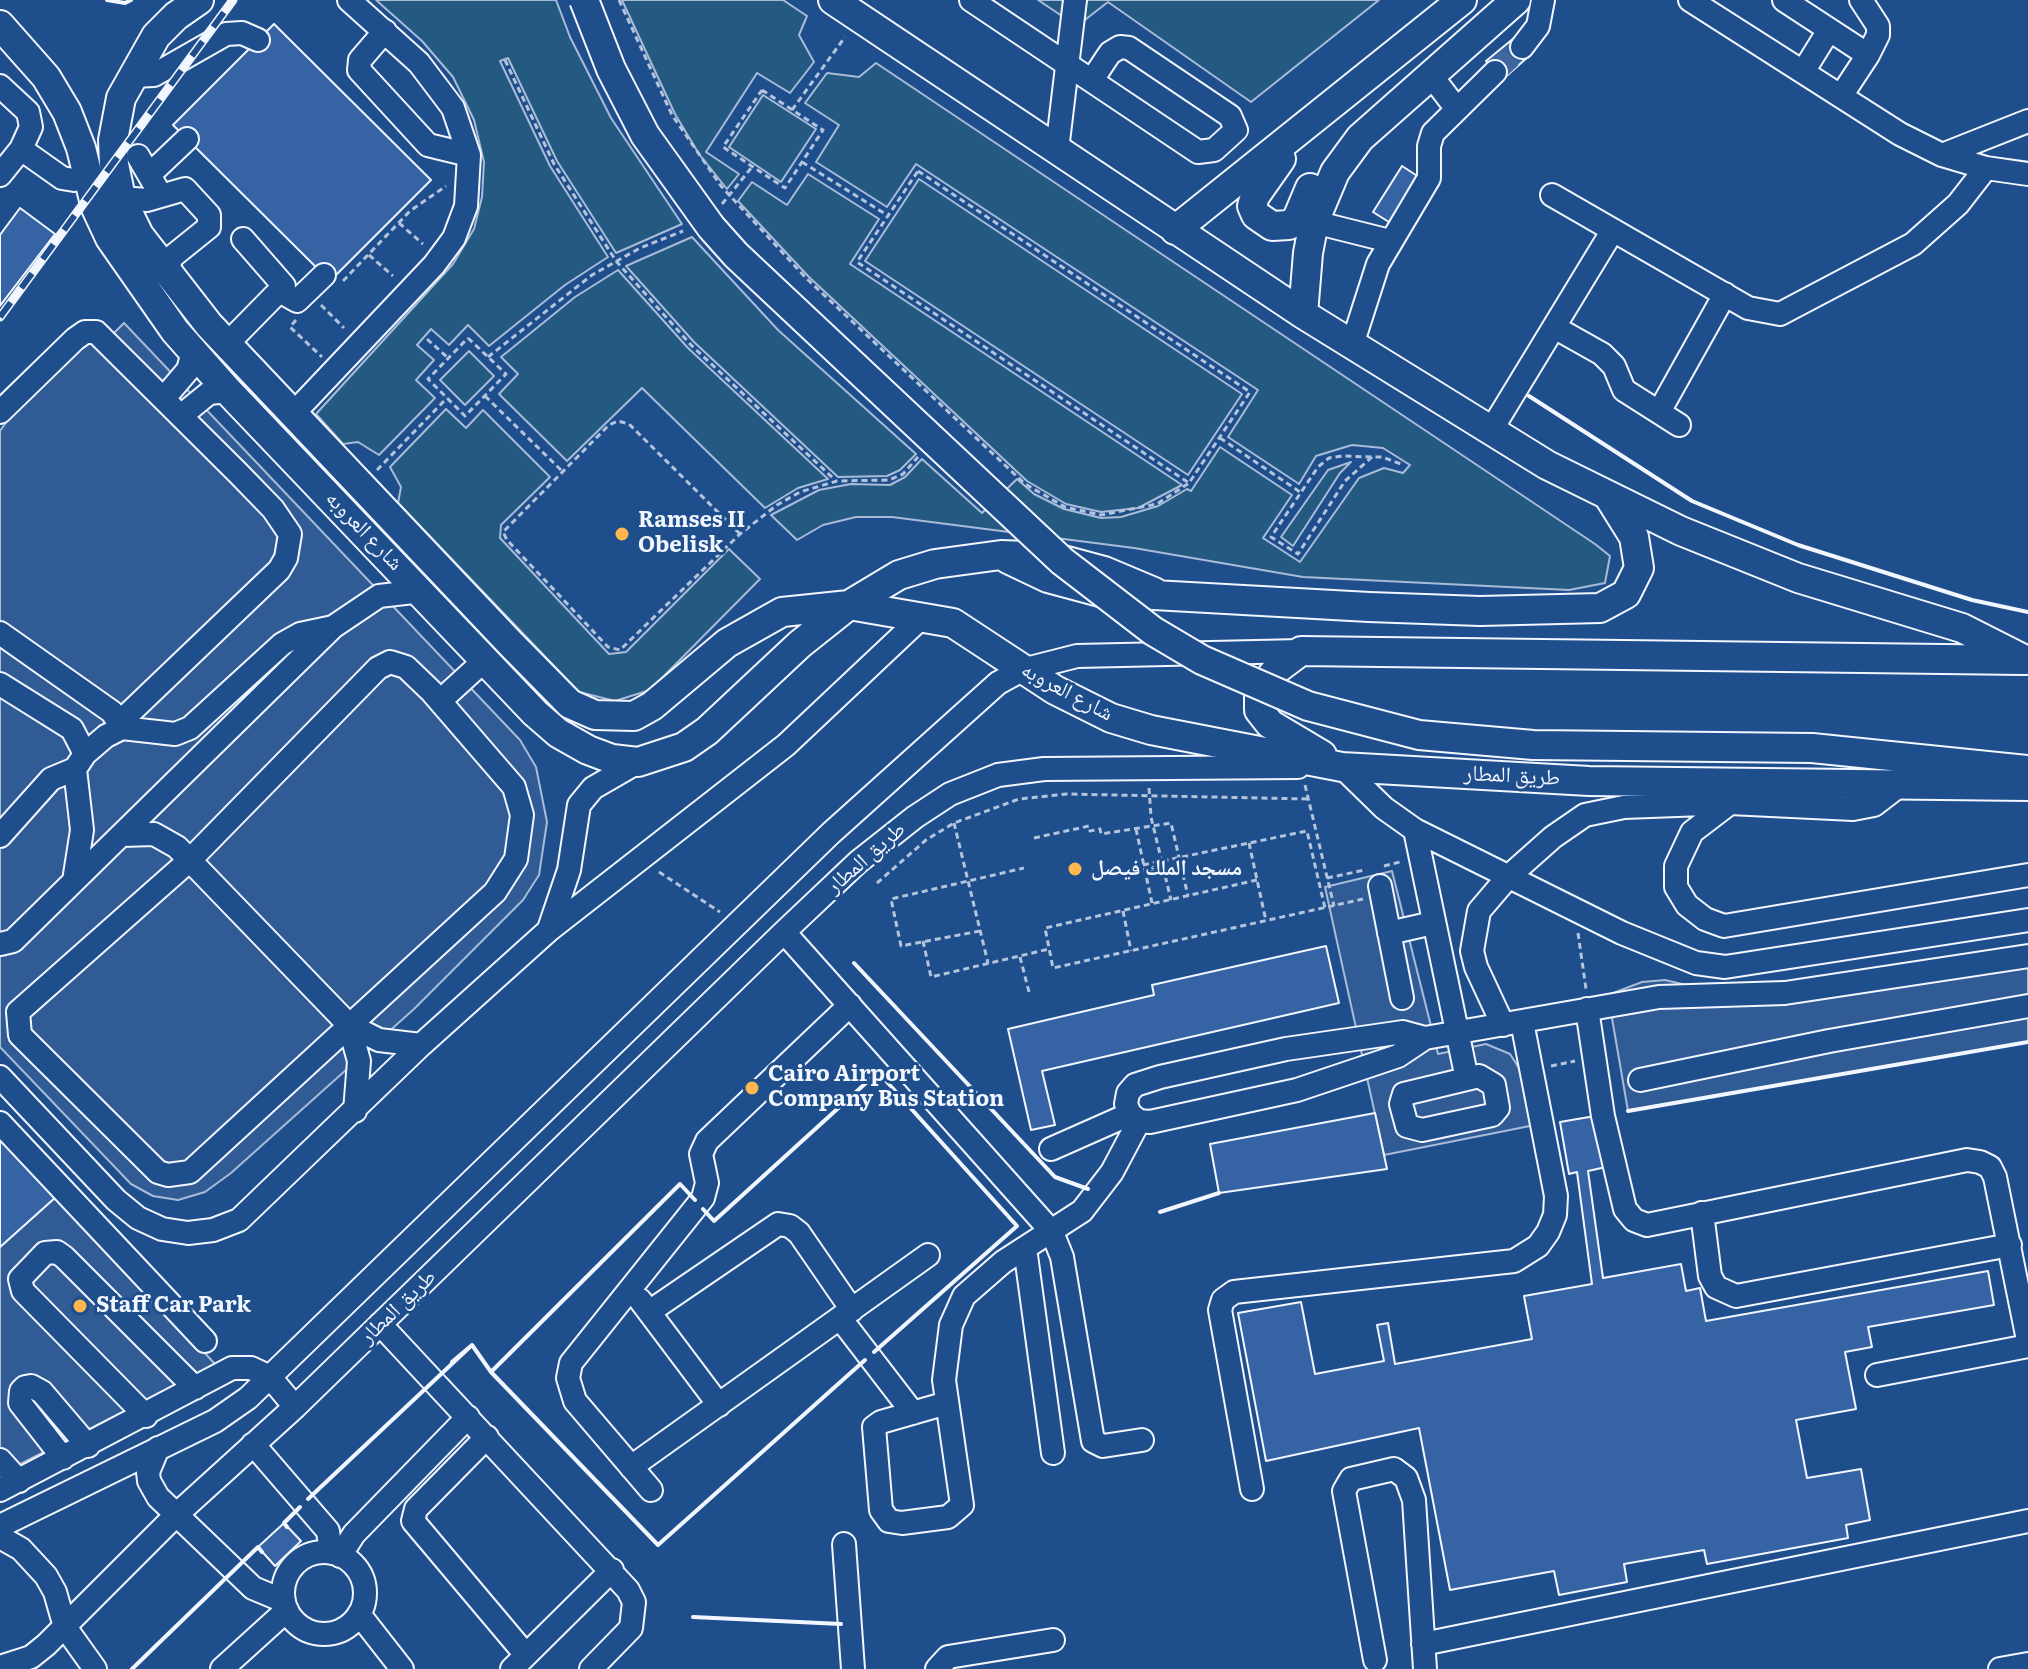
<!DOCTYPE html>
<meta charset="utf-8">
<style>
body{margin:0}
canvas{display:block;background:#1f4e8c}
</style>
<canvas width="2028" height="1669"></canvas>
<script>
const ctx = document.querySelector('canvas').getContext('2d');
ctx.lineJoin = 'round';
function fillPath(path, color) {
  ctx.fillStyle = color;
  ctx.fill(path, 'evenodd');
}
function toPath(rows) {
  const path = new Path2D();
  for (const r of rows) {
    if (r.length === 3) {
      path.moveTo(r[0] + r[2], r[1]);
      path.arc(r[0], r[1], r[2], 0, 2 * Math.PI);
      continue;
    }
    path.moveTo(r[0], r[1]);
    for (let i = 2; i < r.length; i += 2) path.lineTo(r[i], r[i + 1]);
  }
  return path;
}
function trace(path, color, width, dash) {
  ctx.strokeStyle = color;
  ctx.lineWidth = width;
  ctx.lineCap = dash ? 'butt' : 'round';
  ctx.setLineDash(dash || []);
  ctx.stroke(path);
}
function write(font, color, halo, rows, align = 'center') {
  ctx.font = font + ' Literata,"Noto Naskh Arabic",serif';
  ctx.lineWidth = 6;
  ctx.setLineDash([]);
  ctx.textBaseline = 'middle';
  ctx.strokeStyle = halo;
  ctx.fillStyle = color;
  for (const [text, x, y, turn = 0] of rows) {
    ctx.save();
    ctx.translate(x, y);
    ctx.rotate((+turn || 0) * Math.PI / 180);
    ctx.textAlign = isNaN(turn) ? turn : align;
    if (halo) ctx.strokeText(text, 0, 0);
    ctx.fillText(text, 0, 0);
    ctx.restore();
  }
}
const green = toPath([
 [376,0,556,0,570,37,611,118,682,224,616,253,557,161,508,58,500,61,550,166,608,257,565,285,489,346,468,325,449,345,431,329,417,345,434,360,416,380,435,398,379,455,358,442,343,444,316,414,453,264,474,229,482,197,484,162,474,120,453,77,422,41,376,0],
 [622,0,783,0,807,16,799,35,814,62,790,93,757,73,706,152,739,174,727,189,699,154,675,114,622,0],
 [1038,0,1379,0,1251,102,1108,2,1077,26,1038,0],
 [876,63,1595,544,1610,556,1605,583,1569,590,1303,577,1134,548,892,517,856,517,823,525,797,540,771,515,819,490,851,484,890,485,905,477,922,459,982,513,1017,479,1034,494,1064,509,1101,518,1121,517,1158,506,1187,489,1191,491,1220,447,1292,495,1263,538,1300,562,1359,478,1384,468,1403,473,1410,465,1383,448,1352,445,1316,456,1299,484,1228,437,1258,390,916,164,887,207,816,162,839,125,805,103,827,73,859,77,876,63],
 [763,95,816,129,781,182,729,147,763,95],
 [808,174,879,219,850,264,1182,485,1138,508,1101,512,1066,504,1027,481,808,276,738,201,752,182,787,205,808,174],
 [919,179,1242,394,1188,475,865,261,919,179],
 [692,237,778,330,916,454,900,470,887,476,838,477,694,342,626,266,692,237],
 [618,270,688,348,828,479,798,488,765,508,642,388,567,461,499,394,518,374,501,357,575,297,618,270],
 [469,351,494,376,465,405,440,380,469,351],
 [446,409,466,428,483,410,550,477,501,525,500,538,609,654,626,652,729,549,760,579,650,690,615,701,579,692,398,503,401,487,390,467,446,409],
 [1351,462,1340,473,1293,546,1281,537,1328,470,1351,462]
]);
fillPath(green, '#245a82');
trace(green, '#a8bbd7', 2);
const parking = toPath([
 [124,323,520,740,536,767,547,822,539,875,523,900,414,1009,231,1173,205,1192,178,1200,153,1196,131,1184,0,1047,0,431,75,325,100,347,124,323],
 [1392,871,1438,1054,1486,1044,1510,1054,1519,1068,1535,1125,1384,1155,1325,887,1392,871],
 [2028,946,2028,1042,1628,1111,1608,995,1642,982,1665,980,1699,988,1740,988,2028,946],
 [57,1196,216,1365,0,1474,0,1247,57,1196]
]);
fillPath(parking, '#305b95');
trace(parking, '#a8bbd7', 2);
const building = toPath([
 [274,24,431,180,330,281,173,125,274,24],
 [1514,38,1529,56,1502,80,1486,61,1514,38],
 [1402,166,1422,179,1392,224,1373,212,1402,166],
 [20,208,55,234,0,306,0,235,20,208],
 [1326,946,1339,1003,1042,1071,1055,1125,1031,1130,1008,1029,1154,995,1152,985,1326,946],
 [1375,1113,1387,1169,1219,1193,1210,1144,1375,1113],
 [1595,1116,1606,1167,1588,1171,1603,1278,1681,1264,1686,1291,1700,1288,1706,1321,1988,1271,1994,1305,1868,1327,1872,1347,1845,1352,1856,1409,1796,1420,1807,1478,1861,1469,1870,1520,1846,1525,1848,1538,1707,1564,1704,1550,1624,1564,1627,1582,1559,1595,1554,1571,1450,1590,1419,1428,1266,1461,1238,1313,1301,1302,1315,1374,1384,1361,1377,1325,1388,1323,1395,1364,1532,1339,1524,1296,1592,1284,1577,1172,1569,1174,1560,1122,1595,1116],
 [0,1133,57,1196,0,1247,0,1133],
 [284,1523,301,1541,275,1566,258,1547,284,1523]
]);
fillPath(building, '#3563a3');
trace(building, '#f2f6ff', 2);
trace(toPath([
 [1495,72,1522,47]
]), '#3f679d', 22, [22, 11]);
const minor = toPath([
 [971,0,1198,152,1214,150,1236,130,1230,116,1129,48,1120,47,1110,53,1092,80],
 [1690,0,1900,134,1942,155,1986,168,2028,174],
 [1784,0,1868,55,1878,35,1878,26,1861,0],
 [385,31,360,60,359,70,428,145,469,155],
 [1522,47,1538,26,1543,0],
 [1803,72,1829,30],
 [1430,74,1456,108],
 [131,76,154,75,226,34,242,33,258,40],
 [0,86,28,112,31,127,21,149,0,175],
 [1841,96,1868,55],
 [21,149,62,178,74,180,88,175],
 [1057,150,1075,0],
 [1942,155,2028,121],
 [138,156,156,187],
 [149,175,187,139],
 [1552,195,1748,308,1780,314,1913,244,1958,204,1986,168],
 [121,198,147,200,185,189,209,215,209,227,173,256,165,270],
 [1314,222,1390,241],
 [281,292,297,301,324,275],
 [1554,327,1602,354,1614,366,1624,390,1679,425],
 [227,344,284,286,243,239],
 [1352,345,1378,264,1429,178,1429,146,1433,133,1495,72],
 [165,397,188,370,193,352],
 [0,412,75,339,85,332,96,332,238,473,273,509,290,534,286,558,279,570,120,722],
 [1659,412,1725,294],
 [293,414,434,265,454,238,466,206,469,155,453,108,419,63,349,0],
 [182,415,209,393,228,391],
 [1490,432,1613,230],
 [0,633,112,712,122,728],
 [390,662,406,667,431,691,514,787,522,815,516,859,495,892,190,1172,168,1175,158,1172,20,1035,18,1012,191,859,378,668,390,662],
 [0,684,72,729,85,754],
 [440,701,486,659],
 [1336,767,1342,767,1384,808,1415,830,1622,933,1696,963,1725,967,2028,920],
 [1730,803,1692,832,1676,866,1676,887,1687,905,1705,919,1724,926,2028,875],
 [1415,830,1467,1079],
 [122,835,154,834,177,847,349,1025,379,1040,421,1045],
 [0,836,51,779,75,769],
 [74,881,82,830,75,769,85,754,106,736,122,728,175,734,190,728,282,644,300,634,333,627],
 [1380,886,1402,998],
 [549,929,569,870,579,805,593,788,638,762],
 [784,932,1052,1232,1062,1257,1093,1441,1103,1446,1142,1440],
 [1389,933,1433,923],
 [0,944,13,941,333,627,379,596,422,591],
 [1587,1009,1603,1116,1625,1209,1634,1220,1647,1225,1967,1160,1980,1162,1990,1167,1995,1177,2028,1340],
 [349,1025,359,1061,355,1111],
 [1503,1025,1476,967,1472,951,1479,911,1508,877,1553,837,1585,815,1624,807,1730,803,1853,809,1874,805,1904,782],
 [1403,1032,1425,1038,1398,1056,1297,1090,1150,1122,1139,1121,1130,1114,1126,1104,1128,1093,1135,1085,1160,1077,1286,1049,1403,1032],
 [1425,1038,1659,997,1785,993,2028,956],
 [1479,1076,1494,1085,1498,1108,1492,1115,1422,1130,1407,1126,1401,1104,1404,1094,1479,1076],
 [0,1077,116,1200,138,1218,162,1229,188,1233,213,1230,239,1220,421,1045,549,930,786,745,923,616],
 [1640,1080,1829,1041,2028,1006],
 [0,1123,205,1341],
 [1051,1149,1130,1114],
 [1702,1213,1710,1276,1716,1287,1736,1296,2010,1245],
 [1025,1248,1053,1453],
 [640,1300,719,1405],
 [649,1312,778,1224,790,1226,799,1233,852,1310],
 [840,1318,913,1413],
 [380,1324,628,1590,634,1602,631,1628,591,1669],
 [1877,1375,2028,1346],
 [947,1403,881,1422,874,1427,881,1510,889,1521,902,1523,948,1517,962,1505,944,1380,951,1325,964,1296,1003,1262,1082,1211,1112,1172,1139,1121],
 [146,1416,23,1291,20,1279,45,1253,57,1252,64,1257,195,1388],
 [487,1437,416,1509,413,1521,526,1655],
 [253,1444,328,1531,331,1553],
 [158,1448,148,1472,149,1481,158,1497,253,1588,284,1601],
 [63,1458,20,1403,21,1391,25,1387,31,1386,42,1392,88,1446],
 [0,1460,19,1481],
 [631,1467,928,1255],
 [1252,1489,1220,1310,1223,1300,1234,1292,1514,1261,1538,1246,1548,1232,1555,1215,1556,1196,1522,1022],
 [0,1490,232,1368,251,1368,270,1377,295,1407],
 [651,1490,575,1401,568,1378,571,1363,703,1198,707,1183,701,1154,707,1141,850,1005],
 [0,1526,215,1421,248,1398,831,833,998,683,1022,670,1077,656,1301,651],
 [0,1537,21,1549,46,1576,55,1592,65,1627,95,1669],
 [844,1544,853,1669],
 [324,1593,41],
 [340,1556,354,1534,468,1417],
 [359,1614,402,1669],
 [1423,1644,2028,1521],
 [1375,1660,1344,1491,1351,1479,1394,1469,1406,1478,1414,1500,1425,1669],
 [0,1667,31,1657,46,1645,176,1515,295,1407,784,932,858,862,915,817,950,794,998,775,1044,769,1298,767],
 [222,1669,287,1610],
 [512,1669,612,1570],
 [937,1669,948,1657,1053,1640],
 [2000,1669,2028,1664]
]);
const major = toPath([
 [199,0,176,16,156,36,121,98,113,140,114,164,121,198,139,235,209,325,510,643,570,704,595,715,634,716,652,706,727,643,782,612,849,605,953,623,1055,690,1111,718,1151,730,1342,767,1589,781,2028,786],
 [833,0,1303,314,1547,465,1681,531,1798,578,1962,628,2025,660],
 [0,25,46,77,67,112,81,148,96,208,110,238,175,331,228,391,535,713,558,733,588,750,612,759,638,762,684,747,707,731,800,644,849,605,899,575,935,564,1001,555,1052,557,1104,571,1154,592],
 [1281,159,1255,196,1252,206,1256,215,1272,226,1289,225,1297,219,1310,188],
 [1175,230,1462,0],
 [1303,314,1308,253,1314,222,1335,172,1360,138,1516,0],
 [1008,559,1048,578,1100,592,1369,607,1480,611,1600,608,1626,594,1639,568,1634,537,1609,497],
 [1812,748,2028,770],
 [1322,755,1270,724,1259,710,1259,695,1264,685,1277,669,1301,651,2023,660]
]);
trace(minor, '#f2f6ff', 26);
trace(major, '#f2f6ff', 32);
trace(toPath([
 [619,0,672,115,721,186,806,278,1025,484,1065,507,1101,515,1157,504,1189,483],
 [505,60,554,164,616,261,691,345,835,480],
 [762,90,823,130,785,188,723,147,762,90],
 [792,110,845,37],
 [802,162,887,215],
 [918,171,1250,392,1189,483,857,262,918,171],
 [722,204,752,167],
 [399,223,423,244],
 [369,255,393,276],
 [343,281,410,211,446,186],
 [321,305,344,328],
 [296,320,290,327,322,357],
 [468,338,506,374,465,416,428,379,468,338],
 [427,339,448,358],
 [488,357,592,275,640,248,683,231],
 [485,396,562,471],
 [1220,438,1300,492],
 [1372,457,1345,481,1298,554,1271,537,1318,467,1329,458,1342,456,1372,457,1382,457,1401,464],
 [377,470,447,398],
 [740,534,629,424,618,421,609,425,503,532,507,540,608,647,620,650,740,534,777,505,800,492,837,481,889,480,903,474,918,457],
 [1305,785,1334,906],
 [1149,788,1151,817,1171,900],
 [954,823,988,963],
 [1136,829,1152,903],
 [1034,838,1089,826,1090,831,1100,829,1101,834,1171,823,1188,896],
 [1249,843,1266,921],
 [1143,865,1307,831,1325,908],
 [1384,866,1400,862],
 [659,872,720,912],
 [1327,878,1365,870],
 [1257,880,1045,928,1053,968,1363,899],
 [877,883,926,840,954,823,1019,799,1067,794,1308,799],
 [1123,911,1131,951],
 [980,931,901,946,891,899,1024,868],
 [1578,933,1586,989],
 [923,941,931,977,1049,949],
 [1020,957,1029,992],
 [1551,1066,1575,1061]
]), '#b3c4dc', 3, [6, 4]);
trace(minor, '#1f4e8c', 22);
trace(major, '#1f4e8c', 28);
const rail = toPath([
 [0,317,233,0]
]);
trace(rail, '#f2f6ff', 9);
trace(rail, '#1f4e8c', 6, [18]);
const majorBridge = toPath([
 [584,0,611,69,645,135,711,227,736,255,1062,561,1153,631,1202,660,1308,706,1419,735,1533,745,1812,748]
]);
trace(majorBridge, '#f2f6ff', 32, []);
trace(majorBridge, '#1f4e8c', 28);
trace(toPath([
 [107,0,125,3,131,0],
 [1529,396,1692,501,1798,545,1972,600,2028,612],
 [854,963,1055,1177,1088,1189],
 [1628,1111,2028,1042],
 [703,1209,714,1221,878,1072,1017,1226,874,1352],
 [1160,1212,1219,1193],
 [452,1362,472,1345,491,1372,680,1184,695,1200],
 [308,1499,472,1345,491,1372,658,1545,865,1360],
 [287,1527,284,1523,300,1507],
 [693,1617,841,1624],
 [132,1669,258,1547,262,1552]
]), '#f2f6ff', 4);
for (const [x, y, r, color] of [
 [622,534,8,"#ffb74d"],
 [1075,869,8,"#ffb74d"],
 [752,1088,8,"#ffb74d"],
 [80,1306,8,"#ffb74d"]
]) {
  const dot = new Path2D();
  dot.arc(x, y, r, 0, 2 * Math.PI);
  ctx.fillStyle = color;
  ctx.fill(dot);
  trace(dot, '#1f4e8c', 3);
}
write('bold 22px', '#f2f6ff', '#1f4e8c', [
 ["Ramses II",638,521],
 ["Obelisk",638,546],
 ["مسجد الملك فيصل",1091,869],
 ["Cairo Airport",768,1075],
 ["Company Bus Station",768,1100],
 ["Staff Car Park",96,1306]
], 'left');
write('22px', '#f2f6ff', '#1f4e8c', [
 ["شارع العروبه",364,531,46],
 ["شارع العروبه",1067,692,28],
 ["طريق المطار",1512,776,3],
 ["طريق المطار",866,858,-41],
 ["طريق المطار",398,1307,-44]
]);
</script>
